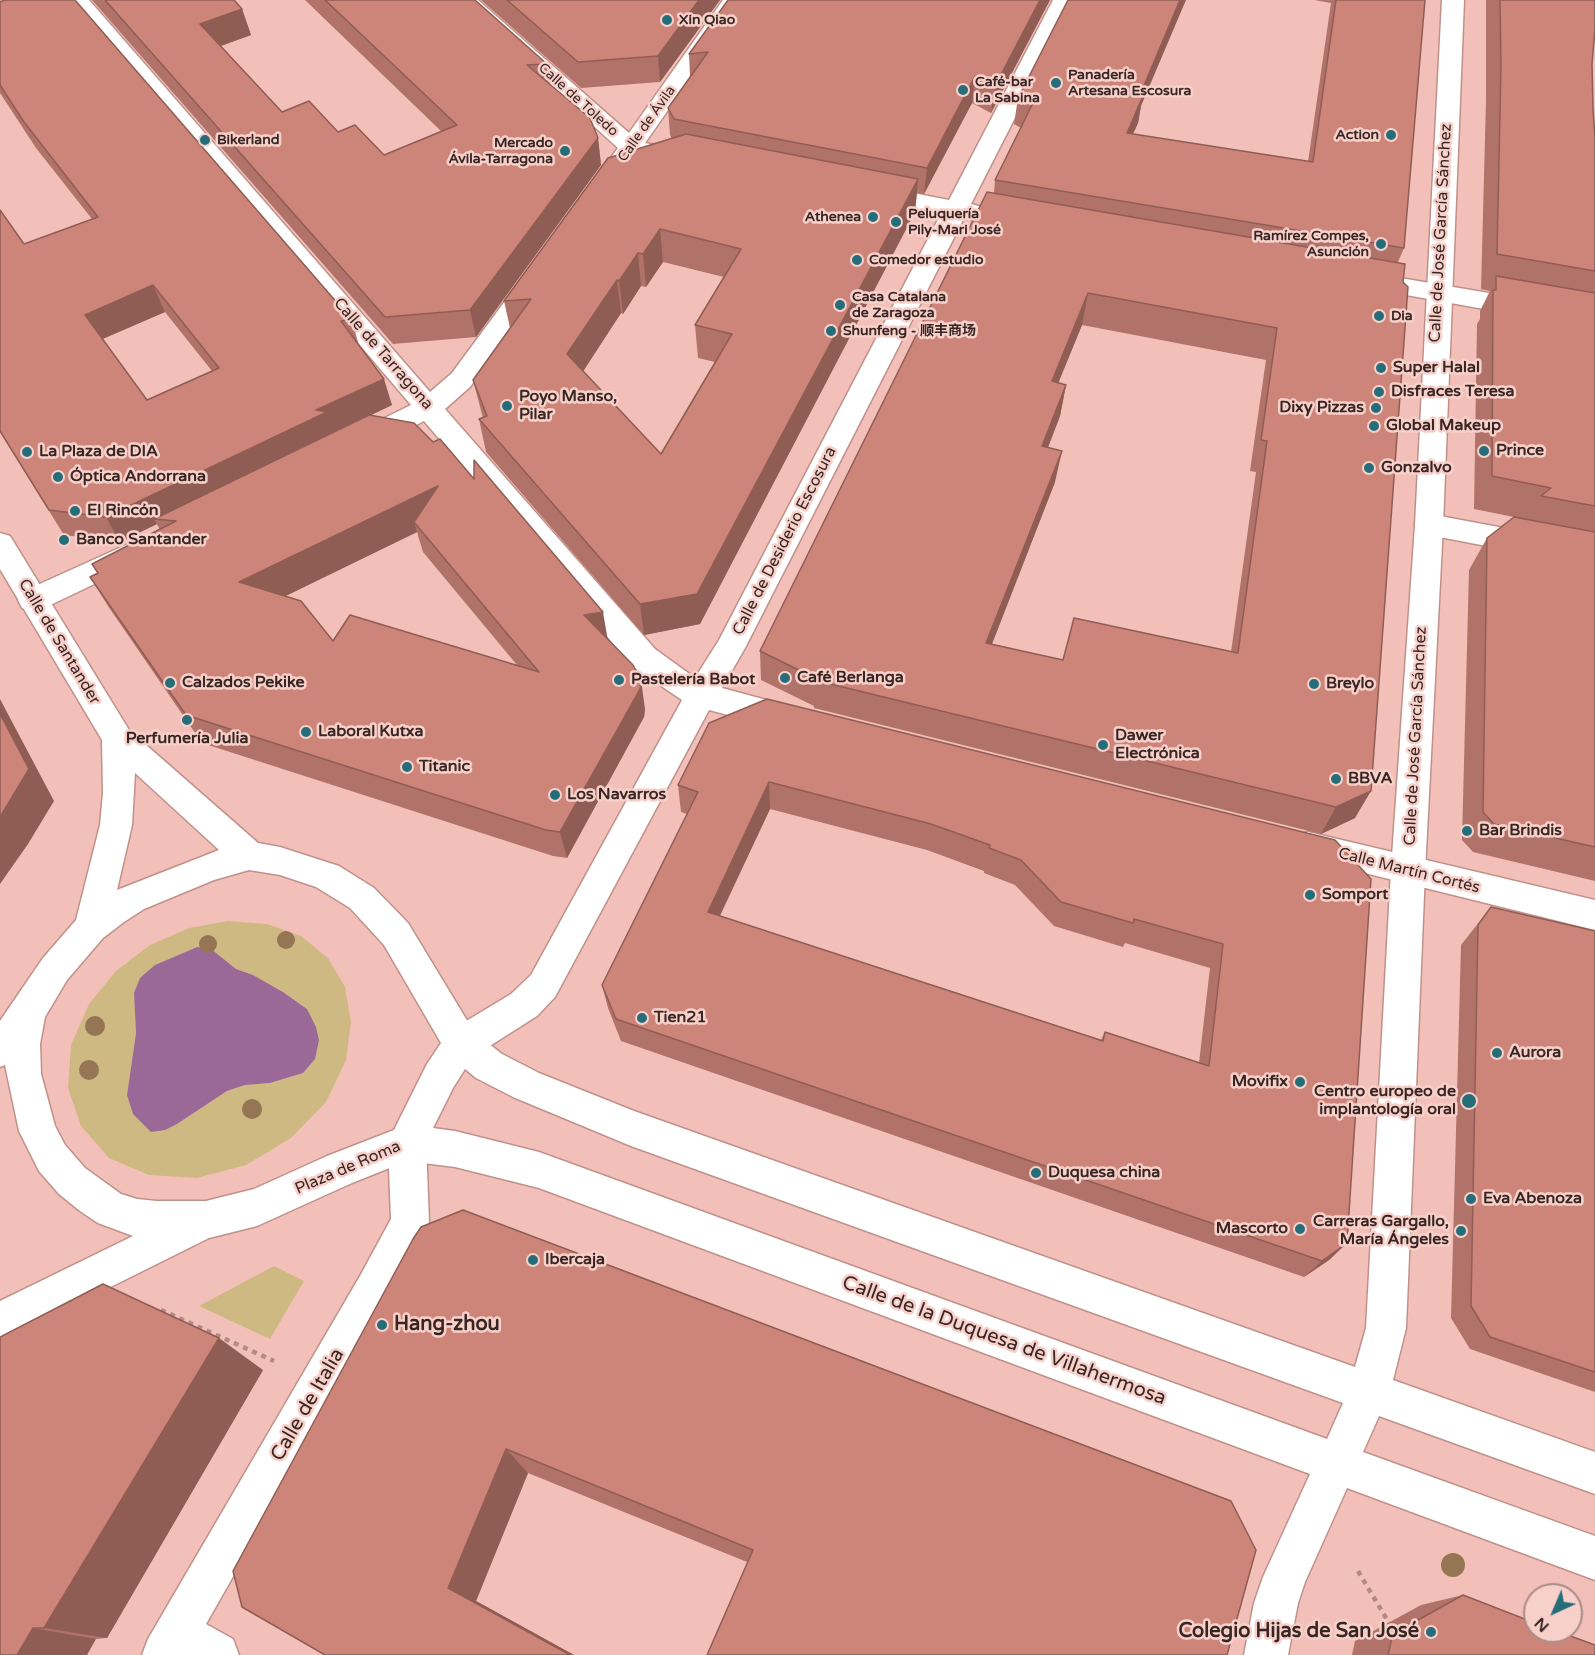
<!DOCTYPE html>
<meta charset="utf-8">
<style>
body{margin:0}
#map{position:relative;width:1595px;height:1655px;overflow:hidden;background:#f2c0b9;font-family:"Varela Round",sans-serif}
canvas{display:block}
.north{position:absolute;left:1523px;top:1583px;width:60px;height:60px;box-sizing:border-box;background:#f8d0ca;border:2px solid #ab8c87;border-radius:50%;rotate:224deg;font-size:16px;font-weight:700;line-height:24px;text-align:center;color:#382623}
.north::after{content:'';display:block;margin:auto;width:21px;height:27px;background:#256e79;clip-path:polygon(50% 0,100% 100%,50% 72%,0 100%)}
</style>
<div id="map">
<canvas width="1595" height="1655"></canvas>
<div class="north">N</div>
</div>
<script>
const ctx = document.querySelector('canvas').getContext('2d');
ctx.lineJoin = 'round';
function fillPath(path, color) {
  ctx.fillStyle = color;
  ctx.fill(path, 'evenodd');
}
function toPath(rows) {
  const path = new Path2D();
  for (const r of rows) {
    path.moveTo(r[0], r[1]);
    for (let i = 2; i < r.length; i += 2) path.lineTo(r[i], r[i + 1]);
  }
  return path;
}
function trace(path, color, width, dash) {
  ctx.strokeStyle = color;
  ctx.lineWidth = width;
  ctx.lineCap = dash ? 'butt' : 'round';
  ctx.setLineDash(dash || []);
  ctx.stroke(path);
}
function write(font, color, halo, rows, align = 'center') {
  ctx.font = font + ' "Varela Round","Noto Sans SC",sans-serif';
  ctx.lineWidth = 5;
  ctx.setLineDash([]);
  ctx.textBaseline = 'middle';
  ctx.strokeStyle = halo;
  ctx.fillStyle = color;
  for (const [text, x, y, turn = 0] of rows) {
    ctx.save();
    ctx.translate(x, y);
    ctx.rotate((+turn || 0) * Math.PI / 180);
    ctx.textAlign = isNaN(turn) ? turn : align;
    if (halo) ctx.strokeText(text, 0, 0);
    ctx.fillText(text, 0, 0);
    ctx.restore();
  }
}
fillPath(toPath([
 [228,921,267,924,301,936,328,958,345,987,351,1022,346,1060,326,1102,291,1138,246,1165,197,1178,149,1175,109,1158,81,1126,68,1088,71,1045,89,1004,116,971,150,945,189,928],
 [197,947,224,960,236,969,253,975,283,992,307,1009,303,1073,270,1083,245,1085,227,1091,177,1124,127,1095,136,1033,134,993,155,965],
 [274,1266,304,1281,270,1339,199,1306]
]), '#cfb982');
fillPath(toPath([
 [197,947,211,949,236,969,253,975,283,992,307,1009,316,1027,319,1040,315,1059,303,1073,270,1083,245,1085,227,1091,177,1124,165,1130,151,1132,133,1114,127,1095,136,1033,134,993,140,978,155,965]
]), '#9b6998');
const street = toPath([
 [66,0,89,0,430,392,452,373,525,274,534,272,543,274,547,280,543,286,470,387,445,409,655,649,695,678,719,640,941,214,871,201,862,198,859,193,862,188,871,185,949,200,1053,0,1075,0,971,204,986,208,989,213,986,218,977,221,964,218,745,648,722,688,800,709,805,718,800,727,789,731,709,710,555,997,537,1016,474,1056,461,1061,448,1056,443,1044,448,1032,511,994,531,975,682,700,633,667,424,421,374,447,364,450,354,447,350,440,354,433,411,405,66,0],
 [454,0,478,0,629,133,723,0,745,0,645,143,690,152,694,157,690,162,682,164,636,155,627,168,619,170,611,168,607,163,618,148,454,0],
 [1365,272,1595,311,1595,329,1356,286,1352,280,1356,274,1365,272],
 [1429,514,1595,545,1595,567,1419,533,1415,525,1419,517,1429,514],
 [137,540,147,543,152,551,147,559,44,608,33,611,22,608,18,600,22,592,137,540],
 [1308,832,1595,900,1595,930,1296,856,1291,846,1296,836,1308,832],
 [407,1125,420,1130,426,1143,429,1222,388,1304,206,1624,233,1639,239,1655,142,1655,148,1639,360,1276,391,1219,388,1143,394,1130,407,1125]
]);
const secondary = toPath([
 [1442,0,1464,0,1443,525,1425,871,1406,1328,1393,1380,1595,1452,1595,1494,1379,1416,1363,1452,1595,1536,1595,1580,1347,1488,1305,1582,1298,1603,1288,1655,1244,1655,1254,1603,1263,1577,1310,1474,539,1188,455,1167,407,1161,352,1183,257,1226,209,1238,0,1342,0,1301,133,1236,98,1223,80,1211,59,1194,39,1171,19,1131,5,1065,0,1067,0,1021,43,958,76,920,100,825,103,793,102,740,0,569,0,533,10,536,129,730,258,843,280,847,339,866,374,888,408,923,474,1032,502,1054,539,1073,634,1111,1355,1367,1366,1328,1391,871,1415,525,1442,0],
 [135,773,219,850,117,890,132,825,135,773],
 [249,870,280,875,316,887,350,908,384,945,441,1043,427,1064,394,1130,327,1156,254,1189,206,1201,157,1201,137,1199,121,1194,85,1168,65,1145,55,1126,41,1074,40,1044,45,1017,67,980,103,938,124,922,144,909,214,880,249,870],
 [465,1069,476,1078,513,1097,631,1146,1343,1403,1327,1439,539,1152,455,1131,433,1128,453,1088,465,1069]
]);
trace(street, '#c0918a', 3);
trace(secondary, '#c0918a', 3);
trace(toPath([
 [161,1310,274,1361],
 [1358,1571,1389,1623]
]), '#b28b85', 4.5, [5, 5]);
fillPath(street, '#fff');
fillPath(secondary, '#fff');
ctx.fillStyle = '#957553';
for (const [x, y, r] of [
 [286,940,9],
 [208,944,9],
 [95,1026,10],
 [89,1070,10],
 [252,1109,10],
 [1453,1565,12]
]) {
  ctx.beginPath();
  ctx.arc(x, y, r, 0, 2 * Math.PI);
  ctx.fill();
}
fillPath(toPath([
 [0,0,352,320,359,346,392,405,371,415,608,639,645,709,644,717,567,858,553,856,202,743,108,606,90,577,98,573,92,564,160,530,157,524,120,542,64,535,0,432,0,210,24,244,92,219,36,148,0,93],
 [165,312,212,371,147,400,102,339],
 [417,532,423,552,517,665,333,641,285,596],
 [92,0,234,0,242,9,251,35,221,46,282,112,338,132,384,155,441,131,305,0,475,0,547,64,550,85,598,138,601,165,476,337,393,344],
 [481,0,720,0,660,82,581,88],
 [728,0,1050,0,991,113,972,103,924,194,917,193,915,212,700,624,644,635,486,452,479,419,483,418,473,380,510,328,504,301,672,139,670,135,668,108,690,77,689,54],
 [663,262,724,277,695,325,698,358,715,362,661,454,583,371,621,313,623,314,641,286,646,287],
 [1314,0,1425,0,1404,248,1398,262,1355,818,1321,834,814,708,814,706,761,680,760,651,994,193,995,180,1021,128,1014,124,1018,98,1141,106,1138,123,1133,134,1308,162,1331,3],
 [1082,325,1266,360,1250,471,1256,472,1231,652,1063,660,992,644,1055,482,1048,448,1060,416,1066,385,1058,383],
 [1486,0,1595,0,1595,40,1594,40,1592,64,1593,109,1595,137,1595,881,1473,852,1462,840,1469,570,1487,538,1514,517,1474,509,1477,324,1480,319,1480,311,1490,291,1481,289,1486,101],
 [709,723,1335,840,1347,1243,1329,1260,1304,1277,621,1041,608,1008,602,985,687,814,681,812,678,785],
 [770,809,927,850,984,871,984,873,1015,885,1054,926,1123,947,1125,943,1210,968,1199,1063,1105,1032,1101,1040,720,916],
 [1491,907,1595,931,1595,1392,1470,1349,1451,1318,1461,945],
 [413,1239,1231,1501,747,1562,528,1473,476,1601,574,1655,325,1655],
 [263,1370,107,1638,96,1639,0,1655],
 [1463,1595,1595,1655,1352,1655,1355,1641,1421,1605]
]), '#b07269');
fillPath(toPath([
 [699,0,720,0,660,82,658,56],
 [1040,0,1050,0,991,113,995,86],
 [1180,0,1186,0,1141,106,1138,123,1121,160,1127,133,1140,95],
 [242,9,251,35,209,50,200,24],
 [975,76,972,103,924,194,927,168],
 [598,138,601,165,476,337,470,310],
 [918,179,915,212,700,624,644,635,640,604],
 [660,229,663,262,646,287,643,254],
 [638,253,641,286,623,314,619,281],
 [617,280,621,313,573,387,567,354],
 [153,285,165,312,98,341,85,315],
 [1088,293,1082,325,1046,413,1052,381],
 [384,379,392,405,154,519,157,524,120,542,106,517,316,410],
 [1066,385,1060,416,1036,477,1042,446],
 [1062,451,1055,482,981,672,986,643],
 [438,486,414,522,417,532,253,612,239,582],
 [603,612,608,641,584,615],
 [641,680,645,709,644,717,567,858,560,832],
 [0,699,54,801,28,844,0,884],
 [769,782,770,809,710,936,708,912],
 [1371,791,1355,818,1321,834,1336,807],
 [1347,1243,1329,1260,1304,1277,1322,1261],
 [219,1338,263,1370,107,1638,44,1628],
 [506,1449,528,1473,476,1601,574,1655,570,1655,448,1588],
 [33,1628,96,1639,87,1655,17,1655]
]), '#905d55');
const building = toPath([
 [5,0,75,0,352,320,341,321,384,379,316,410,327,412,106,517,49,510,0,431,0,210,24,244,98,217,24,122,0,85,0,2,5,0],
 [153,285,219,368,147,400,85,315,153,285],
 [105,0,234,0,242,9,200,24,282,112,309,101,338,132,355,125,384,155,457,125,325,0,475,0,547,64,527,65,590,118,598,138,470,310,385,317,105,0],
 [507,0,699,0,658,56,578,62,507,0],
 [728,0,1040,0,995,86,975,76,927,168,674,119,668,108,708,52,689,54,728,0],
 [1068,0,1180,0,1140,95,1143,96,1127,133,1313,162,1336,0,1425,0,1404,248,995,180,1032,105,1018,98,1068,0],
 [1500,0,1595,0,1595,29,1592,64,1593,109,1595,137,1595,271,1497,254,1501,66,1500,0],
 [686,134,918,179,697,594,640,604,479,419,487,416,473,380,531,299,504,301,608,158,686,134],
 [660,229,741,249,695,325,732,334,661,454,567,354,617,280,619,281,638,253,643,254,660,229],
 [987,192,1405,264,1403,282,1408,287,1371,791,1336,807,814,680,817,679,760,651,987,192],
 [1088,293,1277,328,1261,440,1267,441,1238,653,1074,618,1063,660,986,643,1062,451,1042,446,1066,385,1052,381,1088,293],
 [1496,276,1595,293,1595,506,1541,496,1551,488,1492,476,1493,290,1496,290,1496,276],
 [369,415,414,423,433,442,440,439,474,479,474,460,603,612,584,615,633,665,641,680,640,689,560,832,546,830,186,715,90,577,98,573,92,564,176,521,154,519,369,415],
 [438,486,414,522,539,672,350,615,333,641,301,601,239,582,438,486],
 [1514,517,1595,532,1595,847,1494,824,1483,812,1487,538,1514,517],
 [767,699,1335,840,1371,879,1347,1243,1322,1261,616,1019,602,985,698,792,678,785,709,723,767,699],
 [769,782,931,824,990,845,989,848,1021,860,1061,902,1133,923,1134,919,1223,944,1209,1066,1105,1032,1103,1041,708,912,769,782],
 [0,714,29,769,0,817,0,714],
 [1491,907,1595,931,1595,1372,1490,1337,1471,1306,1478,925,1491,907],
 [463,1210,1231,1501,1256,1550,1227,1655,707,1655,753,1550,506,1449,448,1588,570,1655,325,1655,242,1607,233,1571,413,1239,421,1227,463,1210],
 [103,1284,219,1338,44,1628,33,1628,17,1655,0,1655,0,1337,103,1284],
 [1463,1595,1535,1623,1535,1631,1557,1631,1595,1645,1595,1655,1388,1655,1393,1634,1463,1595]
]);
fillPath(building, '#cd857a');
trace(building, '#905d55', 1.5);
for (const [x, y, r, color] of [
 [667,20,6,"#256e79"],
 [1056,83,6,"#256e79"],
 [963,90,6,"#256e79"],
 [1391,135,6,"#256e79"],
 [205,140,6,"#256e79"],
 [565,151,6,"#256e79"],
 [873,217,6,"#256e79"],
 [896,222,6,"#256e79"],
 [1381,244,6,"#256e79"],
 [857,260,6,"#256e79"],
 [840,305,6,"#256e79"],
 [1379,316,6,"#256e79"],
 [831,331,6,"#256e79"],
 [1381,368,6,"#256e79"],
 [1379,392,6,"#256e79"],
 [507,406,6,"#256e79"],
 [1376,408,6,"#256e79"],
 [1374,426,6,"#256e79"],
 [1484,451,6,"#256e79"],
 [27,452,6,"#256e79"],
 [1369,468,6,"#256e79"],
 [58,477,6,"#256e79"],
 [75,511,6,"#256e79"],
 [64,540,6,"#256e79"],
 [785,678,6,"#256e79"],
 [619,680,6,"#256e79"],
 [170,683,6,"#256e79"],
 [1314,684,6,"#256e79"],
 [187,720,6,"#256e79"],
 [306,732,6,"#256e79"],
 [1103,745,6,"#256e79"],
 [407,767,6,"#256e79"],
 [1336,779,6,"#256e79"],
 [555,795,6,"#256e79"],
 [1467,831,6,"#256e79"],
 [1310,895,6,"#256e79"],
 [642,1018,6,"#256e79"],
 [1497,1053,6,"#256e79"],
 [1300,1082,6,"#256e79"],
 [1469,1101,8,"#256e79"],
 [1036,1173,6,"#256e79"],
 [1471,1199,6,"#256e79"],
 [1300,1229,6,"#256e79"],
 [1461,1231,6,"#256e79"],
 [533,1260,6,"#256e79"],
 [382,1325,6,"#256e79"],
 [1431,1632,6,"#256e79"]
]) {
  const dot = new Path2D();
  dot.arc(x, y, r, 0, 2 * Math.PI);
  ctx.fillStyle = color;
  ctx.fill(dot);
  trace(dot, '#f8d0ca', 2);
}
write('bold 14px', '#382623', '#f8d0ca', [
 ["Xin Qiao",679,20],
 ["Panadería",1068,75],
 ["Artesana Escosura",1068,91],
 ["Café-bar",975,82],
 ["La Sabina",975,98],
 ["Action",1379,135,"right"],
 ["Bikerland",217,140],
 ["Mercado",553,143,"right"],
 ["Ávila-Tarragona",553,159,"right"],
 ["Peluquería",908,214],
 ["Pily-Mari José",908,230],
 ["Athenea",861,217,"right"],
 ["Ramírez Compes,",1369,236,"right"],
 ["Asunción",1369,252,"right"],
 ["Comedor estudio",869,260],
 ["Casa Catalana",852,297],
 ["de Zaragoza",852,313],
 ["Dia",1391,316],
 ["Shunfeng - 顺丰商场",843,331]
], 'left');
write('14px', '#382623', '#f8d0ca', [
 ["Calle de Toledo",578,100,42],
 ["Calle de Ávila",647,124,-55]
]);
write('16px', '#382623', '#f8d0ca', [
 ["Calle de José García Sánchez",1441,233,-87],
 ["Calle de Tarragona",383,354,49],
 ["Calle de Desiderio Escosura",785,541,-63],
 ["Calle de Santander",59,642,59],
 ["Calle de José García Sánchez",1416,736,-87],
 ["Calle Martín Cortés",1409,871,14],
 ["Plaza de Roma",348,1168,-23]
]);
write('bold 16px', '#382623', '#f8d0ca', [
 ["Super Halal",1393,368],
 ["Disfraces Teresa",1391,392],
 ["Poyo Manso,",519,397],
 ["Pilar",519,415],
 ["Dixy Pizzas",1364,408,"right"],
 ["Global Makeup",1386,426],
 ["Prince",1496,451],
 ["La Plaza de DIA",39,452],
 ["Gonzalvo",1381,468],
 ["Óptica Andorrana",70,477],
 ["El Rincón",87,511],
 ["Banco Santander",76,540],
 ["Café Berlanga",797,678],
 ["Pastelería Babot",631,680],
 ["Calzados Pekike",182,683],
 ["Breylo",1326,684],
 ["Laboral Kutxa",318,732],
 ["Dawer",1115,736],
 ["Electrónica",1115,754],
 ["Perfumería Julia",187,739,"center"],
 ["Titanic",419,767],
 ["BBVA",1348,779],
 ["Los Navarros",567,795],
 ["Bar Brindis",1479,831],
 ["Somport",1322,895],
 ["Tien21",654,1018],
 ["Aurora",1509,1053],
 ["Movifix",1288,1082,"right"],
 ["Centro europeo de",1456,1092,"right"],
 ["implantología oral",1456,1110,"right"],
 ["Duquesa china",1048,1173],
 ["Eva Abenoza",1483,1199],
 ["Carreras Gargallo,",1449,1222,"right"],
 ["María Ángeles",1449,1240,"right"],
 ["Mascorto",1288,1229,"right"],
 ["Ibercaja",545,1260]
], 'left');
write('bold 20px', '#382623', '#f8d0ca', [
 ["Hang-zhou",394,1325],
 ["Colegio Hijas de San José",1419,1632,"right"]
], 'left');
write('20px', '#382623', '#f8d0ca', [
 ["Calle de la Duquesa de Villahermosa",1004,1341,20],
 ["Calle de Italia",308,1405,-60]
]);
</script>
